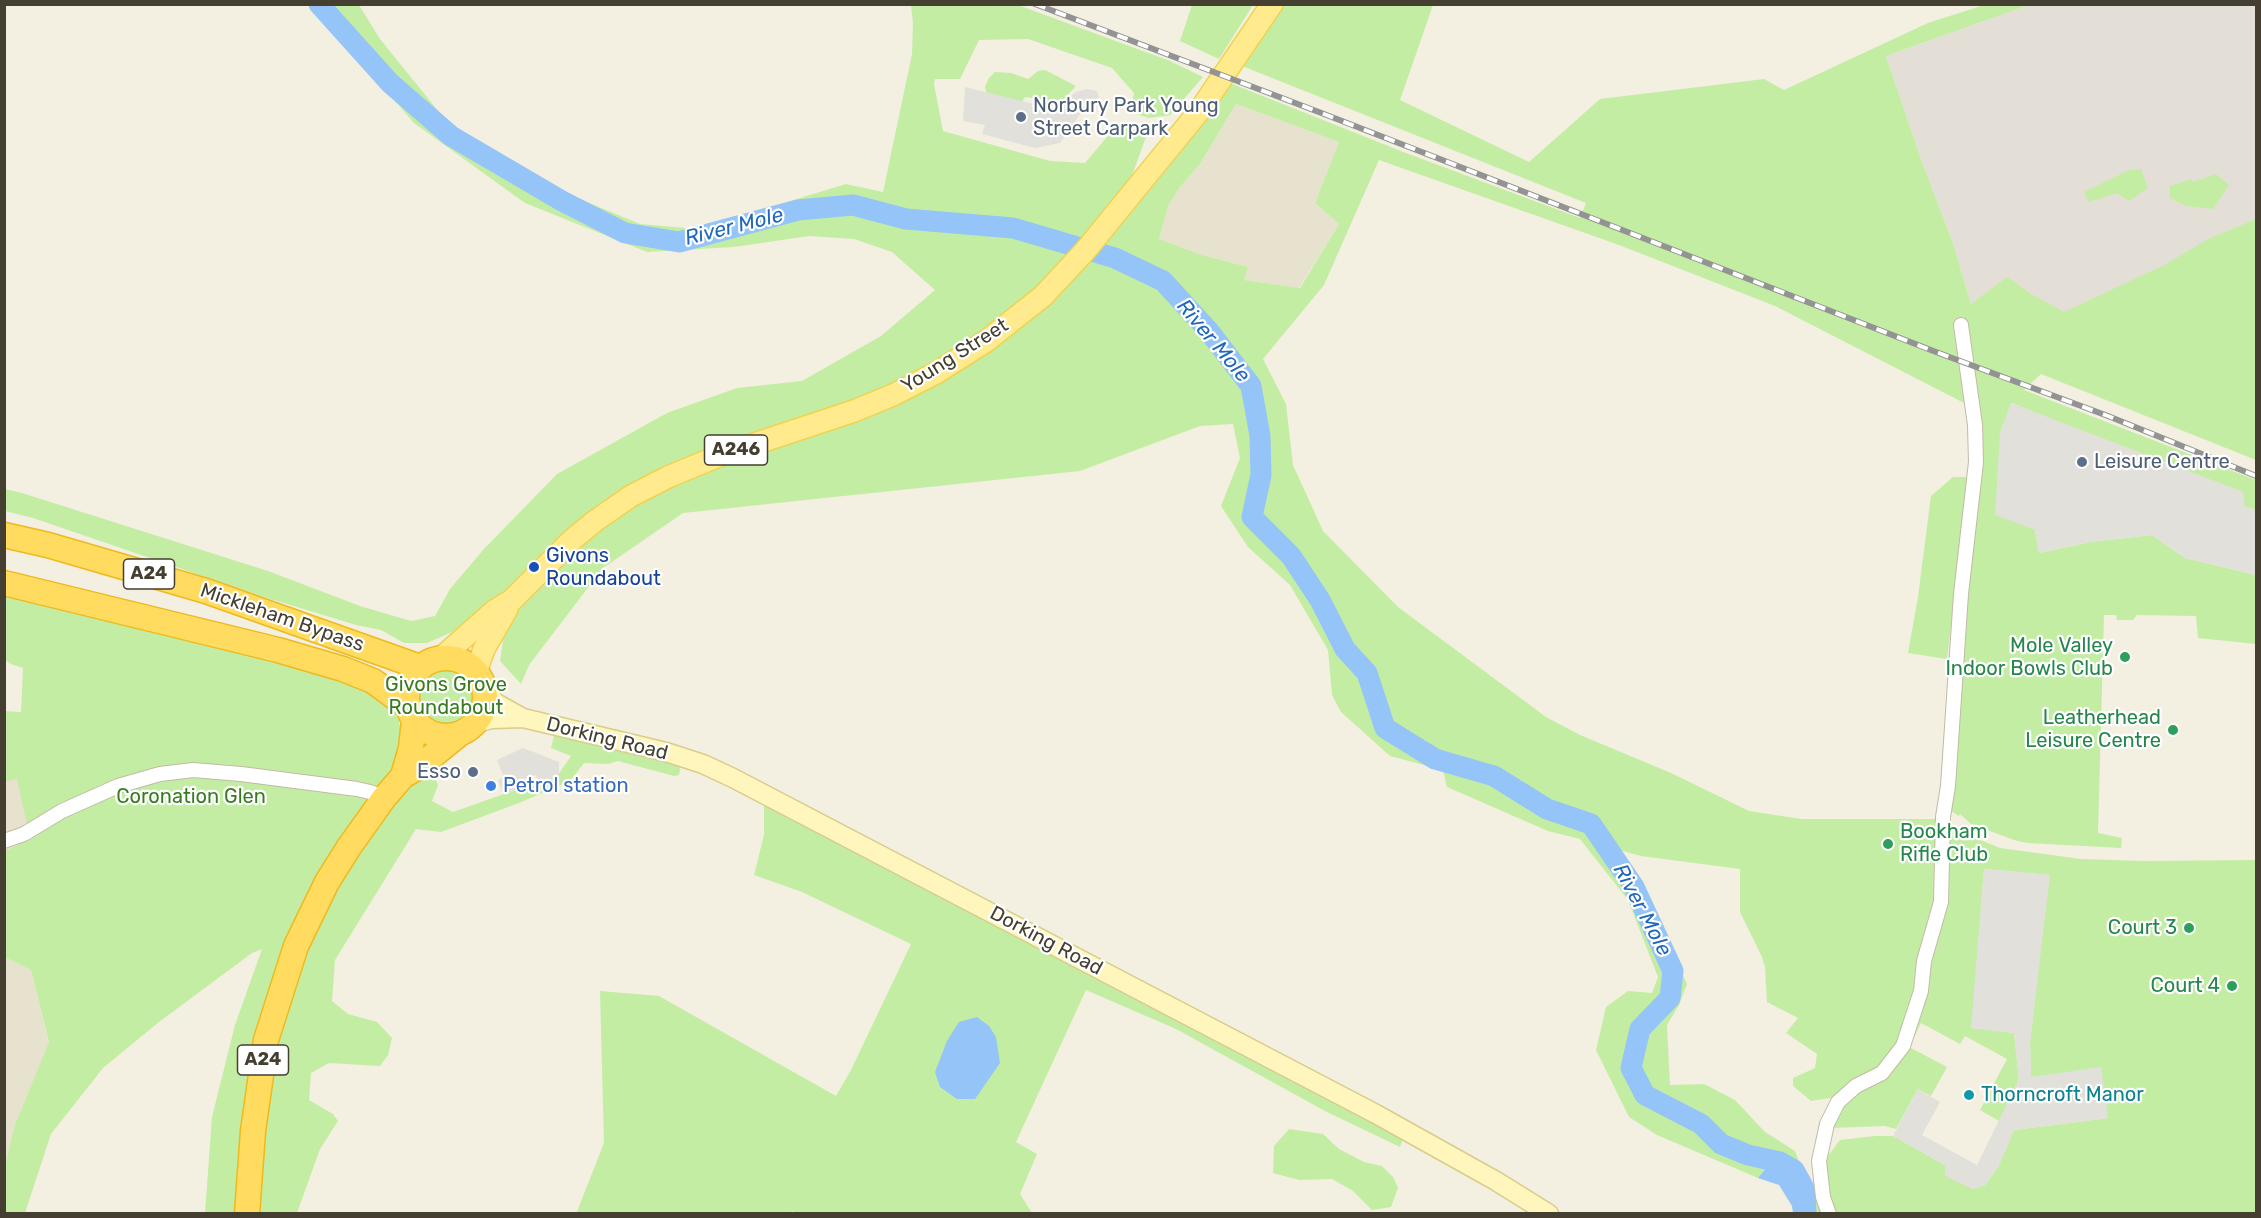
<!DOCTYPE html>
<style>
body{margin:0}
#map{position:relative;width:2261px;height:1218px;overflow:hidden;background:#f3efe1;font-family:Rubik,sans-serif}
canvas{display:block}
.frame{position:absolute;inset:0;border:6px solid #443f31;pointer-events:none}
</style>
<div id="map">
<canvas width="2261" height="1218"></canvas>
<div class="frame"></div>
</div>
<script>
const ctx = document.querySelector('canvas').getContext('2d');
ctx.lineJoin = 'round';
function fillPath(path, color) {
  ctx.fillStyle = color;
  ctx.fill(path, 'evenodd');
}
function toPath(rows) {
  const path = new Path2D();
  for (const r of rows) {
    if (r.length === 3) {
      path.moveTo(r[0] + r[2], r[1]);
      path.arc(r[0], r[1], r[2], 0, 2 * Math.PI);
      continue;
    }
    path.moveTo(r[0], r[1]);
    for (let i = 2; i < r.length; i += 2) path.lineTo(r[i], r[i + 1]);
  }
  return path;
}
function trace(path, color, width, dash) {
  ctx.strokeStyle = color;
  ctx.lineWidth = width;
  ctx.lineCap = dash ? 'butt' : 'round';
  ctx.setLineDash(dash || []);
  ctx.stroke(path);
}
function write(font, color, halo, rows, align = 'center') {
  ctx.font = font + ' Rubik,sans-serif';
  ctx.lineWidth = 4.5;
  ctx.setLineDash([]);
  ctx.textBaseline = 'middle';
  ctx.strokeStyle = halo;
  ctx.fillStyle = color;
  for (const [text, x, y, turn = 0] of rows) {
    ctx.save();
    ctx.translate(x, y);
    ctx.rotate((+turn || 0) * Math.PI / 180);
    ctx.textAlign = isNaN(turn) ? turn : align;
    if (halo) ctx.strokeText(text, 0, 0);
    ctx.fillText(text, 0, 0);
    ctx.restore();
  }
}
fillPath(toPath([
 [1236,104,1339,142,1315,203,1339,224,1299,288,1244,280,1248,267,1202,255,1159,239,1169,204,1180,187,1200,164],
 [4,711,31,839,5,851,4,851],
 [5,957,31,970,49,1043,14,1127,5,1165]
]), '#e7e2ce');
fillPath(toPath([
 [2029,5,2256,5,2256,219,2054,353,1971,304,1953,243,1922,162,1886,56]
]), '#e4dfd6');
fillPath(toPath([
 [312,5,359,5,380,39,439,112,465,138,546,185,640,224,686,228,732,222,800,198,846,184,883,192,912,54,913,23,911,5,1018,5,1170,61,1203,77,1170,115,1149,118,1131,112,1134,93,1112,68,1028,39,979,40,960,79,935,79,934,84,943,131,1050,161,1085,163,1118,124,1147,134,1129,184,1153,184,1203,124,1230,83,1406,153,1580,218,1586,203,1242,66,1283,5,1433,5,1400,100,1529,162,1600,99,1764,79,1784,90,1928,23,1984,5,2029,5,1886,56,1922,162,1953,243,1971,304,2007,277,2031,294,2064,312,2164,265,2210,238,2256,219,2256,460,2041,374,2024,390,2256,480,2256,510,2245,507,2012,403,2000,433,2035,530,2039,553,2090,542,2152,535,2185,558,2256,575,2256,644,2198,638,2196,616,2137,615,2133,620,2117,620,2116,615,2104,615,2098,833,2122,838,2121,848,2028,843,2014,840,1971,824,1960,814,1959,816,1951,811,1971,549,1983,465,1978,405,1968,405,1775,306,1619,245,1379,160,1324,285,1263,359,1286,404,1293,465,1323,531,1398,607,1546,717,1580,735,1671,773,1749,811,1801,819,1939,819,1940,832,1953,829,2000,848,2081,859,2145,861,2256,860,2256,1213,1813,1213,1815,1198,1828,1186,1824,1161,1840,1140,1875,1136,1893,1136,1945,1165,1972,1189,1985,1185,1998,1167,2014,1130,2108,1118,2031,1078,2030,1042,2049,875,1984,869,1972,1028,2014,1033,2019,1079,1999,1121,1980,1110,2007,1059,1965,1036,1960,1044,1921,1023,1909,1047,1947,1067,1931,1096,1918,1089,1896,1129,1885,1126,1831,1128,1837,1115,1850,1095,1811,1101,1793,1086,1793,1078,1815,1068,1817,1054,1786,1033,1798,1018,1767,1002,1765,967,1762,957,1740,912,1740,869,1641,856,1619,850,1641,887,1687,984,1679,1005,1667,1025,1670,1085,1704,1084,1735,1100,1765,1132,1795,1151,1800,1164,1789,1162,1767,1167,1758,1178,1657,1135,1629,1117,1596,1050,1606,1007,1628,991,1652,993,1658,977,1628,900,1580,839,1548,831,1447,787,1443,770,1390,756,1341,712,1332,695,1328,650,1290,585,1248,547,1221,506,1240,458,1233,424,1200,426,1080,471,683,513,603,568,529,665,521,684,500,661,504,634,476,626,452,632,427,643,404,643,381,630,356,625,264,597,33,518,5,511,5,489,22,493,268,571,360,606,411,621,435,616,450,589,484,549,557,474,667,413,737,388,802,381,881,336,935,290,892,252,854,239,809,236,734,247,647,252,525,203,414,123],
 [1236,104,1339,142,1315,203,1339,224,1300,288,1244,280,1248,267,1202,255,1159,239,1169,204,1180,187,1200,164],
 [1192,5,1192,4,1253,5,1219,59,1180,41],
 [1045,70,1076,86,1064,99,1052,106,1041,109,1033,107,1034,98,1025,97,1019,106,988,97,986,92,985,87,989,78,995,72,1011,73,1028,79,1038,71],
 [2141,169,2148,188,2129,201,2117,193,2089,202,2084,192,2129,170],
 [2216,174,2229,185,2213,209,2186,206,2170,198,2170,186,2191,179,2193,182],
 [1953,477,1969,477,1947,659,1908,653,1918,597,1931,496],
 [5,590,188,634,366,687,392,707,399,720,402,743,396,766,293,942,239,1213,205,1213,212,1117,235,1025,262,949,252,953,159,1022,103,1068,51,1134,25,1213,5,1213,5,1165,14,1127,49,1042,31,970,5,957,5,851,30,839,17,779,5,782,5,711,21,712,23,668,11,664,5,660],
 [446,696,30],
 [555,732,681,764,679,775,674,776,618,761,608,764,584,763,570,781,519,803,441,832,416,829,335,960,332,1001,348,1014,377,1022,392,1038,388,1055,380,1066,329,1063,311,1073,309,1100,333,1114,338,1121,320,1149,297,1213,258,1214,262,1136,274,1056,294,981,332,896,394,794,432,771,438,785,432,801,453,812,558,775,571,756,551,748],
 [764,802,1178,1018,1403,1139,1400,1147,1325,1111,1176,1029,1086,990,1016,1142,1037,1154,1020,1194,1032,1213,798,1214,792,1211,790,1214,576,1214,604,1143,600,991,659,996,836,1096,851,1070,911,944,802,892,754,875,764,835],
 [1289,1129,1323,1134,1339,1149,1364,1162,1382,1166,1393,1177,1398,1188,1391,1207,1372,1210,1353,1191,1332,1179,1299,1180,1273,1173,1274,1146]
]), '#c4eda4');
fillPath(toPath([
 [965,87,1054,109,1076,92,1087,89,1097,91,1099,97,1090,110,1081,113,1060,143,1035,148,982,134,985,125,963,121],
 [2011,403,2243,492,2245,507,2256,510,2256,575,2185,558,2152,535,2090,542,2039,553,2035,530,1995,515,2000,433],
 [523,748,559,762,559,775,538,783,536,775,519,781,521,788,503,795,498,780,504,777,497,760],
 [1984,869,2050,875,2030,1042,2031,1077,2101,1067,2108,1118,2014,1130,1998,1167,1985,1185,1972,1189,1945,1176,1945,1165,1893,1136,1918,1089,1940,1102,1922,1135,1977,1165,2019,1079,2014,1033,1971,1028]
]), '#e2e0da');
fillPath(toPath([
 [977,1017,989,1026,996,1037,1000,1063,975,1099,957,1099,940,1087,935,1072,947,1041,959,1022],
 [1789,1162,1800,1164,1809,1176,1815,1198,1813,1213,1793,1213,1792,1206,1779,1185,1758,1178,1767,1167]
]), '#94c4f8');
trace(toPath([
 [319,4,390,83,451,136,562,201,625,233,679,242,798,210,853,205,906,219,1013,228,1115,258,1163,281,1208,330,1251,386,1260,436,1261,475,1252,517,1291,556,1320,600,1345,649,1367,673,1385,728,1435,759,1494,776,1547,809,1591,824,1634,887,1673,971,1670,998,1640,1029,1631,1068,1645,1095,1701,1124,1721,1144,1748,1155,1780,1162,1794,1170,1805,1190,1806,1214]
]), '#94c4f8', 21);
const street = toPath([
 [4,841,24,834,62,811,118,786,160,774,193,770,241,774,357,789,370,792,384,798],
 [1829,1214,1823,1197,1819,1161,1827,1124,1838,1102,1856,1086,1882,1073,1903,1046,1921,991,1924,961,1941,902,1943,817,1948,786,1961,594,1976,462,1975,425,1961,325]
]);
const secondary = toPath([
 [484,689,496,703,523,718,666,752,703,764,733,778,1376,1114,1496,1181,1549,1214],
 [474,724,491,719,523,718]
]);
const primary = toPath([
 [441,658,494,611,512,600,572,540,595,521,631,496,668,477,721,455,854,411,893,395,936,373,985,342,1043,296,1085,251,1200,110,1272,4],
 [476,672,484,649,507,609]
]);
const highway = toPath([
 [4,535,48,545,206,591,420,667],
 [4,583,278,650,343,669,373,681,407,706],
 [446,697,39],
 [403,776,411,748,414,721],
 [247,1214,253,1131,266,1040,296,946,327,882,349,847,384,798,403,776,420,766,457,736]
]);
trace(street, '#c1bba5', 16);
trace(secondary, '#d8cd8a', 21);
trace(primary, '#f1d250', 24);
trace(highway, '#efb91e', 27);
trace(street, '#fff', 14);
trace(secondary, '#fff6be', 18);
trace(primary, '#ffeb8d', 21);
trace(highway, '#ffdb5f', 24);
const rail = toPath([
 [1035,4,1324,114,1936,352,2108,416,2256,476]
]);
trace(rail, '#939393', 6);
trace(rail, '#fff', 4, [11]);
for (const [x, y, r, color] of [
 [1021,117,6,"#5c6f8a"],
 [2082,462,6,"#5c6f8a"],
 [534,567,6,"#1a4fb4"],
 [2125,657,6,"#2e9e5b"],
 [2173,730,6,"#2e9e5b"],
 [473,772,6,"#5c6f8a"],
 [491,786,6,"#3f7fe0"],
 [1888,844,6,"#2e9e5b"],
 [2189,928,6,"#2e9e5b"],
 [2232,986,6,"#2e9e5b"],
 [1969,1095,6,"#0f9aa8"]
]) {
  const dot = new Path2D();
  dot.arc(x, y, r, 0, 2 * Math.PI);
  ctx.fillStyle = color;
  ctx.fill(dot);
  trace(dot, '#fff', 2);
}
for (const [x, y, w] of [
 [736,450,63],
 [149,574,51],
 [263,1060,51]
]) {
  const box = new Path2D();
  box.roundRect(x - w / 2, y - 15, w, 30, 4.5);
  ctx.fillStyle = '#fff';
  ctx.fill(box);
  trace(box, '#443f31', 1.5);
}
write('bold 18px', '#443f31', null, [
 ["A246",736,450],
 ["A24",149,574],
 ["A24",263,1060]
]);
write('20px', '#4e5e75', '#fff', [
 ["Norbury Park Young",1033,106],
 ["Street Carpark",1033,129],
 ["Leisure Centre",2094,462],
 ["Esso",461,772,"right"]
], 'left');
write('20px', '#443f31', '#fff', [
 ["Young Street",955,356,-32],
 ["Mickleham Bypass",282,618,19],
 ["Dorking Road",607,739,14],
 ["Dorking Road",1046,941,28]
]);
write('20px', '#164399', '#fff', [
 ["Givons",546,556],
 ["Roundabout",546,579]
], 'left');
write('20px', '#27864d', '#fff', [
 ["Mole Valley",2113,646],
 ["Indoor Bowls Club",2113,669],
 ["Leatherhead",2161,718],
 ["Leisure Centre",2161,741],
 ["Bookham",1900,832,"left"],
 ["Rifle Club",1900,855,"left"],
 ["Court 3",2177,928],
 ["Court 4",2220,986]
], 'right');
write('20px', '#387c1f', '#fff', [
 ["Givons Grove",446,685],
 ["Roundabout",446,708],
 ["Coronation Glen",191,797]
]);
write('20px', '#366cbe', '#fff', [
 ["Petrol station",503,786]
], 'left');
write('20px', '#0d838f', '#fff', [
 ["Thorncroft Manor",1981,1095]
], 'left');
write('italic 21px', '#1f68bb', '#fff', [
 ["River Mole",734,227,-14],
 ["River Mole",1213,341,50],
 ["River Mole",1642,910,62]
]);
</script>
